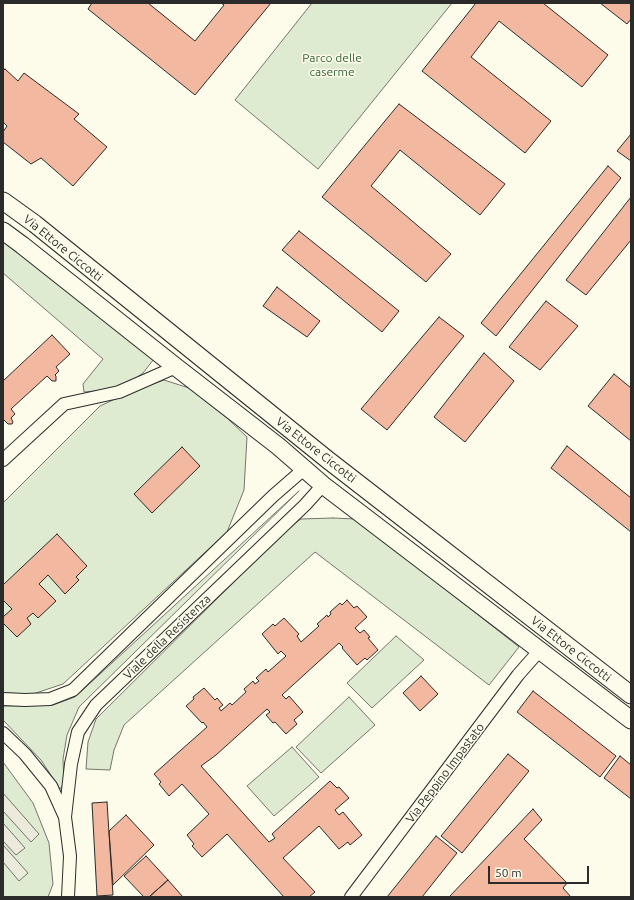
<!DOCTYPE html>
<style>
body{margin:0}
#map{position:relative;width:634px;height:900px;overflow:hidden;background:#fdfbea;font-family:Ubuntu,sans-serif}
canvas{display:block}
.frame{position:absolute;inset:0;border:4px solid #2b2b2b;pointer-events:none}
.scale{position:absolute;left:488px;top:866px;width:101px;height:18px;box-sizing:border-box;border:2px solid #2b2b2b;border-top:0;padding-left:5px;font-size:12px;line-height:14px;white-space:nowrap;color:#2b2b2b;-webkit-text-stroke:3px #fdfbea;paint-order:stroke}
</style>
<div id="map">
<canvas width="634" height="900"></canvas>
<div class="frame"></div>
<div class="scale">50 m</div>
</div>
<script>
const ctx = document.querySelector('canvas').getContext('2d');
ctx.lineJoin = 'round';
function fillPath(path, color) {
  ctx.fillStyle = color;
  ctx.fill(path, 'evenodd');
}
function toPath(rows) {
  const path = new Path2D();
  for (const r of rows) {
    path.moveTo(r[0], r[1]);
    for (let i = 2; i < r.length; i += 2) path.lineTo(r[i], r[i + 1]);
  }
  return path;
}
function trace(path, color, width, dash) {
  ctx.strokeStyle = color;
  ctx.lineWidth = width;
  ctx.lineCap = dash ? 'butt' : 'round';
  ctx.setLineDash(dash || []);
  ctx.stroke(path);
}
function write(font, color, halo, rows, align = 'center') {
  ctx.font = font + ' Ubuntu,sans-serif';
  ctx.lineWidth = 3;
  ctx.setLineDash([]);
  ctx.textBaseline = 'middle';
  ctx.strokeStyle = halo;
  ctx.fillStyle = color;
  for (const [text, x, y, turn = 0] of rows) {
    ctx.save();
    ctx.translate(x, y);
    ctx.rotate((+turn || 0) * Math.PI / 180);
    ctx.textAlign = isNaN(turn) ? turn : align;
    if (halo) ctx.strokeText(text, 0, 0);
    ctx.fillText(text, 0, 0);
    ctx.restore();
  }
}
const green = toPath([
 [312,3,452,3,318,169,235,100,312,3],
 [3,241,154,359,143,373,120,389,84,392,83,384,103,359,3,273,3,241],
 [164,380,189,388,227,418,247,437,244,490,227,532,63,684,33,694,3,693,3,502,5,501,100,406,128,393,164,380],
 [299,491,79,707,67,735,63,759,64,784,60,789,41,760,3,720,3,706,53,705,75,697,299,491],
 [333,518,356,519,519,647,489,685,315,552,124,725,114,750,110,770,86,769,88,742,96,719,289,527,301,519,333,518],
 [396,636,424,660,372,708,347,683,396,636],
 [349,697,375,725,321,773,296,747,349,697],
 [292,747,319,777,274,816,247,786,292,747],
 [3,762,33,803,49,843,53,884,48,897,3,897,3,762]
]);
fillPath(green, '#deebd1');
trace(green, '#74746e', 1);
const parking = toPath([
 [3,793,39,834,31,842,3,811,3,793],
 [3,823,25,848,16,855,3,841,3,823],
 [3,845,28,873,19,881,3,862,3,845]
]);
fillPath(parking, '#eceadb');
trace(parking, '#74746e', 1);
const building = toPath([
 [92,3,148,3,195,41,224,5,221,3,271,3,195,95,88,9,92,3],
 [476,3,543,3,608,55,582,87,499,21,471,57,551,121,525,153,422,71,476,3],
 [600,3,631,3,631,19,627,24,600,3],
 [5,69,18,81,24,73,79,114,74,119,107,147,73,186,41,158,31,164,3,142,3,132,7,126,3,122,3,71,5,69],
 [399,104,505,184,480,215,400,150,371,186,451,254,426,282,322,197,399,104],
 [631,134,631,161,617,151,631,134],
 [608,166,621,178,496,336,481,323,608,166],
 [631,197,631,240,586,295,566,280,631,197],
 [299,231,399,311,382,332,282,250,299,231],
 [277,287,320,321,307,337,263,306,277,287],
 [546,301,578,326,540,370,509,347,546,301],
 [439,317,464,336,387,430,361,409,439,317],
 [52,335,70,354,56,367,59,371,55,375,56,376,56,381,52,381,47,376,11,409,15,414,11,418,13,422,12,424,8,424,3,419,3,381,52,335],
 [484,353,514,381,465,442,434,417,484,353],
 [614,374,631,388,631,441,588,406,614,374],
 [567,446,631,498,631,532,551,468,567,446],
 [182,447,200,466,152,513,134,494,182,447],
 [57,534,87,566,76,577,79,580,65,594,48,575,39,584,56,601,38,618,33,613,27,618,31,624,17,637,3,623,3,617,12,609,3,600,3,585,57,534],
 [347,600,354,608,357,606,367,617,355,628,360,633,364,630,370,637,368,638,378,650,367,660,365,658,357,665,342,648,343,647,339,643,282,695,286,699,289,696,303,712,294,720,297,724,286,734,275,722,273,723,266,715,270,712,267,709,216,755,201,766,269,842,275,838,272,834,330,781,337,788,339,787,349,798,335,810,339,815,343,812,362,835,350,845,348,842,339,849,319,826,283,858,315,892,309,897,284,897,227,834,202,857,192,846,194,844,187,835,209,814,182,784,169,796,159,784,161,782,154,774,207,727,203,722,202,723,186,706,194,699,193,697,204,688,215,700,217,698,223,705,219,708,221,711,230,703,232,705,246,692,244,689,253,681,255,684,259,681,256,678,266,669,268,672,286,656,281,651,278,654,262,634,273,624,275,626,284,618,299,634,297,636,301,642,319,626,317,624,327,615,328,617,331,614,330,612,340,603,342,605,347,600],
 [421,676,438,694,420,711,403,693,421,676],
 [533,691,616,756,600,777,517,712,533,691],
 [508,754,529,771,462,853,441,836,508,754],
 [620,756,631,765,631,799,604,778,620,756],
 [107,802,113,895,97,896,92,803,107,802],
 [533,809,542,820,524,839,567,883,563,888,571,897,449,897,533,809],
 [126,815,154,845,113,885,109,831,126,815],
 [436,836,457,853,422,897,387,897,436,836],
 [146,856,168,880,149,897,144,897,124,876,146,856],
 [168,880,183,897,149,897,168,880]
]);
fillPath(building, '#f2b8a0');
trace(building, '#2b2b2b', 1);
const street = toPath([
 [3,460,64,404,119,392,176,367],
 [3,699,25,700,50,699,73,690,273,496,304,469],
 [3,733,25,754,51,786,65,817,70,856,68,897],
 [65,817,71,764,78,732,96,705,305,505,323,485],
 [351,897,518,675,540,650]
]);
const secondary = toPath([
 [3,201,35,224,328,460,631,695],
 [3,231,22,245,176,367,278,446,323,485,631,720]
]);
trace(street, '#2b2b2b', 14);
trace(secondary, '#2b2b2b', 19);
trace(street, '#fdfbea', 12);
trace(secondary, '#fdfbea', 17);
write('12px', '#34623c', '#fdfbea', [
 ["Parco delle",332,58],
 ["caserme",332,72]
]);
write('12px', '#2b2b2b', '#fdfbea', [
 ["Via Ettore Ciccotti",63,248,39],
 ["Via Ettore Ciccotti",316,450,38],
 ["Viale della Resistenza",167,637,-44],
 ["Via Ettore Ciccotti",571,649,38],
 ["Via Peppino Impastato",445,773,-53]
]);
</script>
